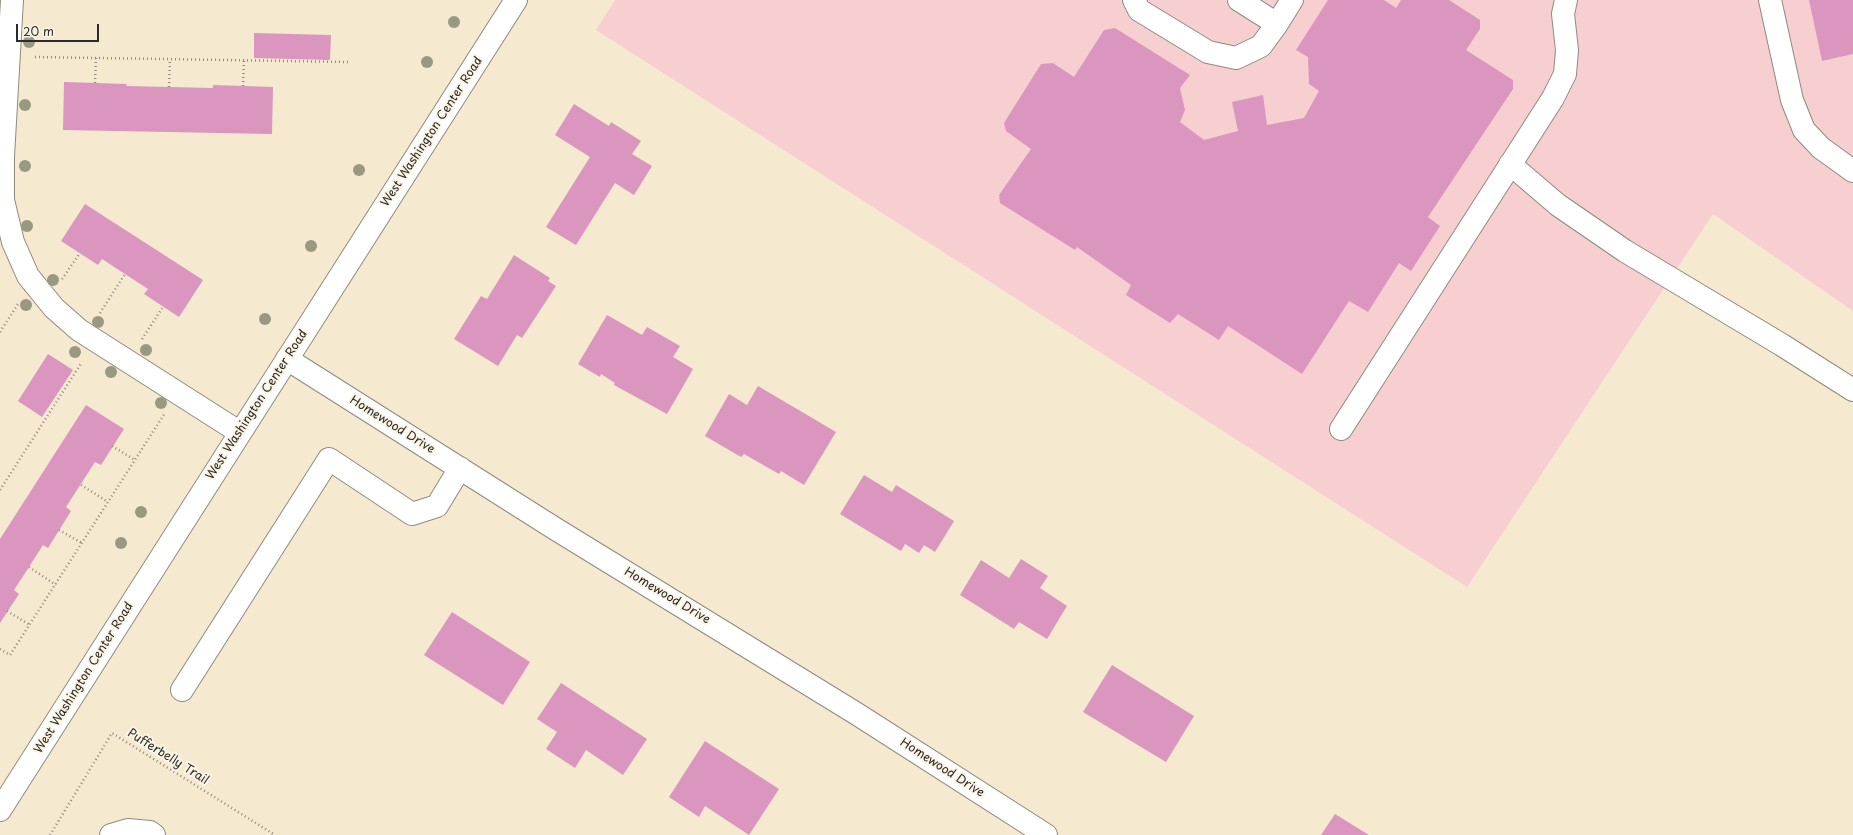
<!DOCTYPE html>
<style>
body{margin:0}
#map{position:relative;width:1853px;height:835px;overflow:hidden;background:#f5e9d0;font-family:"Playpen Sans",sans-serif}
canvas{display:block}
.scale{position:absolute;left:16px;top:24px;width:83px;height:18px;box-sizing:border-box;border:2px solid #2b2b2b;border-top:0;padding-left:5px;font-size:12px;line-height:14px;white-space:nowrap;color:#2b2b2b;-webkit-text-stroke:3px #fcf5e5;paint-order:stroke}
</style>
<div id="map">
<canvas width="1853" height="835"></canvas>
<div class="scale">20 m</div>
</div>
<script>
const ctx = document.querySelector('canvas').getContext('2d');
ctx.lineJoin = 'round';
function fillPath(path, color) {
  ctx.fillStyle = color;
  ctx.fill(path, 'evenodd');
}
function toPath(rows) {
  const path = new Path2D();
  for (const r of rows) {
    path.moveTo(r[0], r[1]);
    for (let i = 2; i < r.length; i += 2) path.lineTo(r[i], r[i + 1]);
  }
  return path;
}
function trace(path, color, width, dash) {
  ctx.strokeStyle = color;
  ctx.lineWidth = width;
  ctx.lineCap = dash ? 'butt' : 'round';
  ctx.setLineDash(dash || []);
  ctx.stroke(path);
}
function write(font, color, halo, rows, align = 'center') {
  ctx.font = font + ' "Playpen Sans",sans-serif';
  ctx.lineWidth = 4;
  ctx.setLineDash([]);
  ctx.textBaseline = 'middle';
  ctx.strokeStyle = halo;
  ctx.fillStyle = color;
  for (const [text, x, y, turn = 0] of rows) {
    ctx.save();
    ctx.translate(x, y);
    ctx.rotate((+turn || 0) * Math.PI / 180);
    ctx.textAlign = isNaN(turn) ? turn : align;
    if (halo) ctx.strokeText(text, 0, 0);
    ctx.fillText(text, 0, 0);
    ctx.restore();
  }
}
fillPath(toPath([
 [615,0,1853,0,1853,311,1713,214,1467,587,596,30]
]), '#f7cfd1');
fillPath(toPath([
 [1328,0,1384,0,1396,8,1401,0,1449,0,1480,20,1480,29,1466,50,1513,80,1513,89,1428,217,1440,226,1411,271,1399,263,1368,312,1349,301,1302,374,1228,326,1219,340,1178,314,1170,323,1126,295,1131,285,1077,247,1075,250,1000,203,999,195,1031,149,1006,131,1004,123,1041,64,1053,63,1074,77,1104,30,1115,28,1190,75,1180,88,1185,110,1180,122,1204,140,1238,131,1232,102,1263,95,1267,125,1304,118,1319,91,1309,84,1308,57,1296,50],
 [1809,0,1853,0,1853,54,1822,61],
 [254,33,331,35,330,60,254,58],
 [64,82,127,84,126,86,213,88,213,85,273,87,272,134,63,130],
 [574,104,609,126,611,122,641,141,632,154,652,166,634,195,615,183,576,245,546,227,590,157,555,135],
 [85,204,203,280,179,317,144,294,148,289,102,259,98,265,61,241],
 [514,255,550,278,548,281,556,286,522,338,517,335,498,366,454,339,481,296,487,299],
 [607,315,642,335,647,327,680,346,673,357,693,369,667,414,614,385,615,383,601,374,600,377,578,364],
 [48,354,73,370,42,417,18,401],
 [758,386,836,432,804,485,781,471,779,474,744,454,741,457,705,436,729,394,747,405],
 [86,405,124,429,101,465,95,462,66,507,71,511,48,548,43,545,29,567,14,590,19,594,0,623,0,539],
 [864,475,892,492,896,485,954,521,935,552,924,545,919,553,905,544,901,551,840,514],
 [1021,559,1048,576,1040,588,1067,606,1047,639,1019,622,1014,629,960,595,981,560,1009,578],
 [452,612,530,662,503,705,424,655],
 [1112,665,1194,716,1166,762,1083,712],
 [561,683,647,739,623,775,586,750,575,768,546,749,557,732,537,719],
 [705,741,779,789,749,835,705,806,699,817,669,797],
 [1335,814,1369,835,1321,835]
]), '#da96bf');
const minor = toPath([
 [12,0,3,156,3,200,13,242,28,276,54,308,79,330,239,432],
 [1134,0,1139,10,1208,52,1236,58,1261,46,1277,24],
 [1239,0,1277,24,1292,0],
 [1770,0,1792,100,1804,130,1821,148,1853,171],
 [1510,164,1558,205,1625,251,1782,345,1853,390],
 [287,359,554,528,857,714,1046,835],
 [1341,429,1553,98,1565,74,1567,50,1563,14,1566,0],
 [182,690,329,459,412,514,437,506,460,468],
 [111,835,128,830,150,832,154,835]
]);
const major = toPath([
 [0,810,516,0]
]);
trace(minor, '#908a7e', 24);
trace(major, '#908a7e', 24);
trace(toPath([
 [35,57,350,62],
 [95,83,96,58],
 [243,86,244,61],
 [169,87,170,59],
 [62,279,80,253],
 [100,313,125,274],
 [0,332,18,304],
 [142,339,163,307],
 [112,446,135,460],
 [81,485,108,502],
 [0,490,82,362],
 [59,530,82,543],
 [29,567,56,585],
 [7,611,30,625],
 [0,649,10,655,165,413],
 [50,835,112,733,275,835]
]), '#908a7e', 2.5, [1, 3]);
trace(minor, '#fff', 22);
trace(major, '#fff', 22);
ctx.fillStyle = '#999881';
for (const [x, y] of [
 [454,22],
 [29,42],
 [427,62],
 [25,105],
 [25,166],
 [359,170],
 [27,226],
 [311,246],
 [53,280],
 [26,305],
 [265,319],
 [98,322],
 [146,350],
 [75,352],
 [111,372],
 [161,403],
 [141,512],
 [121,543]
]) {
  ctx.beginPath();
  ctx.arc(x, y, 6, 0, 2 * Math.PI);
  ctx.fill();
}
write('12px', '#2b2b2b', '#fcf5e5', [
 ["West Washington Center Road",432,132,-57],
 ["West Washington Center Road",257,405,-57],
 ["Homewood Drive",392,425,32],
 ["Homewood Drive",667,596,31],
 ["West Washington Center Road",84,678,-58],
 ["Pufferbelly Trail",168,757,32],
 ["Homewood Drive",942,768,33]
]);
</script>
